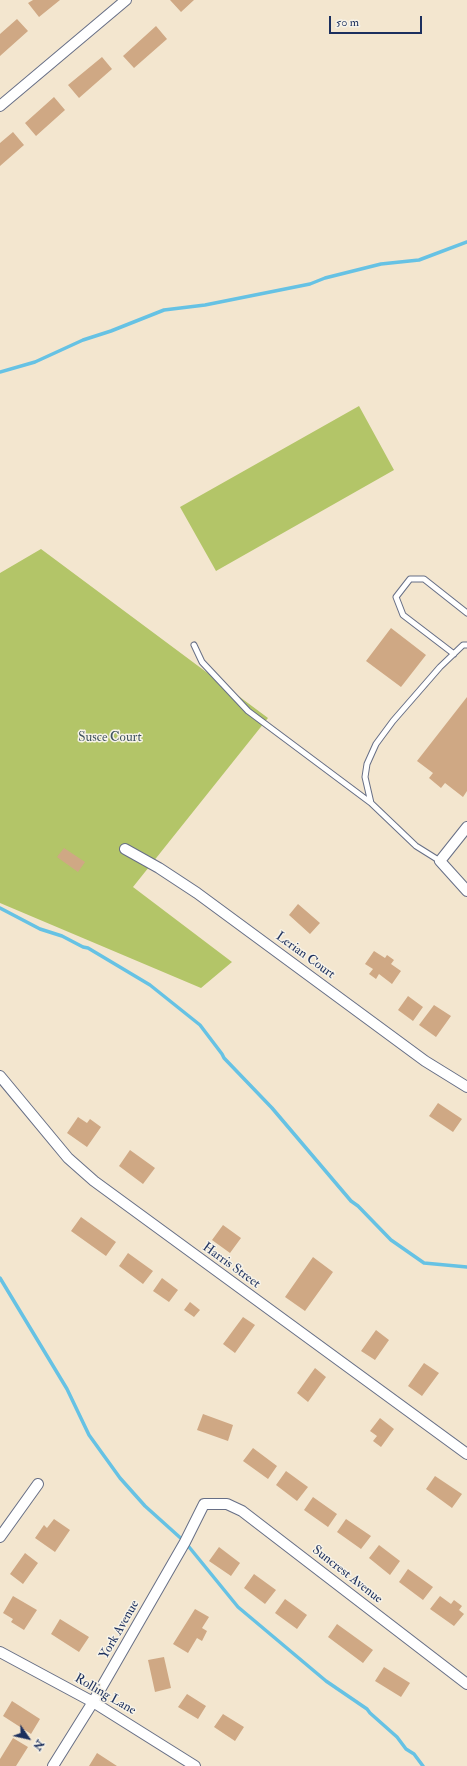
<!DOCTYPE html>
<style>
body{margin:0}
#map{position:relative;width:467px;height:1766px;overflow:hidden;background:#f3e6cf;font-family:"IM FELL Double Pica",serif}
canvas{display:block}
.north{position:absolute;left:8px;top:1718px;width:40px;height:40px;-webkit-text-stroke:3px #f7f3e8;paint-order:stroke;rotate:124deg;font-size:11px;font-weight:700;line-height:16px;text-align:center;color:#1b2f5e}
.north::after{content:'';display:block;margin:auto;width:14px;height:18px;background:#1b2f5e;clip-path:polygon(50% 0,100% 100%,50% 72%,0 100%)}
.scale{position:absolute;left:329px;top:16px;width:93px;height:18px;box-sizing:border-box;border:2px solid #1b2f5e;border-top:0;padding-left:5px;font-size:12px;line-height:14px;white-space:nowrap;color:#1b2f5e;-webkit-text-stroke:3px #f7f3e8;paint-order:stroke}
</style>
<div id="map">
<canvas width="467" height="1766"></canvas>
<div class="north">N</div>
<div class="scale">50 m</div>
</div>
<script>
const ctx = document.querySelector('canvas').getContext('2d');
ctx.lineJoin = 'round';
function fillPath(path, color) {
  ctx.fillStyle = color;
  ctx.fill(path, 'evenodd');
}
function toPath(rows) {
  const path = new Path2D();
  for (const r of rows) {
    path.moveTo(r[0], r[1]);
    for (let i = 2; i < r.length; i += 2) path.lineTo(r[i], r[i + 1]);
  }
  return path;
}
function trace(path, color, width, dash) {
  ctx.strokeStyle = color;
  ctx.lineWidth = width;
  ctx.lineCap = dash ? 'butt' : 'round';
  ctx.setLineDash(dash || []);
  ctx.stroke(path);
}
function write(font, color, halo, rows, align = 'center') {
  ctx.font = font + ' "IM FELL Double Pica",serif';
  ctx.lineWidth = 3;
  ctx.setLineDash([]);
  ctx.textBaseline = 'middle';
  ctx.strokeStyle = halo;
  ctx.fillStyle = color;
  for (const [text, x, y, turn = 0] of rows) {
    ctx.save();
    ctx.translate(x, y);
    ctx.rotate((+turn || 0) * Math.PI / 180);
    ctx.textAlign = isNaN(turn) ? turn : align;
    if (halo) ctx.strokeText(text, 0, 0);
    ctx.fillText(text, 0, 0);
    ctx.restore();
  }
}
fillPath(toPath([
 [359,406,394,470,216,571,180,507],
 [41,549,268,718,133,887,232,962,201,988,0,903,0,573]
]), '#b3c568');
trace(toPath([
 [0,372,35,362,83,340,111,331,164,310,205,305,310,284,325,278,381,264,419,260,467,242],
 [0,908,40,929,62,936,83,947,88,948,150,985,200,1025,222,1054,224,1058,272,1108,351,1201,358,1206,391,1240,424,1263,467,1267],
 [0,1278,67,1389,89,1435,120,1478,145,1506,185,1542,238,1607,326,1681,367,1709,370,1713,397,1737,406,1749,414,1754,423,1766]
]), '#66c2e4', 3.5);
fillPath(toPath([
 [33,0,60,0,39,17,28,3],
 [170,0,194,0,181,12],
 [17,19,28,31,0,56,0,34],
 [156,26,167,39,134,68,123,56],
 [102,57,112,69,79,98,68,85],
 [54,97,65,110,36,136,25,123],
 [13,132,24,145,0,166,0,143],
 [391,628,426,655,401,687,366,661],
 [467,697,467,791,463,797,445,783,441,788,429,778,433,773,417,761],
 [64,848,85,862,78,872,57,857],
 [298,904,320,923,310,934,289,915],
 [374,951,385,958,387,955,394,960,391,964,401,971,392,984,379,974,376,979,369,974,373,969,365,964],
 [408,996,423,1007,413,1021,398,1010],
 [434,1005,451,1016,436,1037,419,1025],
 [438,1103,462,1119,453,1132,429,1116],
 [78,1117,87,1123,90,1119,101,1127,87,1147,67,1133],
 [130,1150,155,1168,143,1184,119,1166],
 [81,1217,116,1242,106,1256,71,1231],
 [223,1225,241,1238,230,1253,212,1240],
 [128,1253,153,1271,143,1284,119,1266],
 [313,1257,333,1272,305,1311,285,1297],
 [162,1278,178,1290,169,1302,153,1291],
 [190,1302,200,1310,194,1317,184,1310],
 [243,1317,255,1325,235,1353,223,1344],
 [376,1330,389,1340,375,1360,361,1351],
 [424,1363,439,1373,422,1396,408,1386],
 [315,1368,326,1377,308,1402,297,1393],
 [203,1414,233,1425,228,1441,197,1430],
 [380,1418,394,1429,381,1447,373,1441,377,1436,370,1431],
 [253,1448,277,1466,268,1479,243,1461],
 [286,1471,308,1487,297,1501,276,1485],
 [435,1476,462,1494,452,1508,426,1489],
 [313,1497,337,1514,328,1527,304,1510],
 [54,1519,70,1530,55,1552,35,1538,44,1525,47,1528],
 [346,1519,371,1536,361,1549,337,1532],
 [379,1545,400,1561,390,1575,369,1558],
 [219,1547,240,1563,231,1576,209,1561],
 [25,1553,38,1563,23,1584,10,1574],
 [408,1569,433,1587,423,1600,399,1582],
 [254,1574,276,1590,265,1604,244,1588],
 [13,1596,37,1610,24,1630,11,1622,13,1619,3,1613],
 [440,1596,451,1604,454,1600,462,1606,459,1610,464,1614,454,1626,430,1609],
 [285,1599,307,1615,297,1629,275,1613],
 [195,1609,209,1617,202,1628,207,1631,202,1641,197,1638,188,1653,173,1644],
 [60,1619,89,1637,79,1652,51,1634],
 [337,1624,373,1650,363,1663,328,1637],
 [164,1657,171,1688,155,1692,148,1660],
 [384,1667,410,1683,401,1697,375,1681],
 [187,1694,206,1706,198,1719,178,1707],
 [12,1701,40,1719,31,1734,3,1716],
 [223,1714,244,1727,235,1741,214,1727],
 [13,1738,28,1747,16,1766,0,1766,0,1759],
 [97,1753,117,1766,89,1766]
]), '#cfa884');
const lane = toPath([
 [194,645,202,662,248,711,371,803],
 [454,654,403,615,396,597,410,579,424,579,467,613],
 [440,861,416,846,371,803,365,777,367,764,376,744,393,721,440,667,463,645,467,645]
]);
const street = toPath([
 [0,106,126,0],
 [467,827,440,861,467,891],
 [125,849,159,868,197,893,425,1061,467,1087],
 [0,1076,68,1158,94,1181,467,1454],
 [0,1537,38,1484],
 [0,1652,93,1702,195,1766],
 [53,1766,93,1702,185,1542,204,1504,227,1504,242,1511,467,1684]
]);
trace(lane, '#676f86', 7);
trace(street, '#676f86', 12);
trace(lane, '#fff', 5);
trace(street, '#fff', 10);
write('13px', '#415460', '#f7f3e8', [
 ["Susce Court",110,738]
]);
write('13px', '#1b2f5e', '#f7f3e8', [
 ["Lerian Court",305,956,36],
 ["Harris Street",231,1266,36],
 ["Suncrest Avenue",347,1575,38],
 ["York Avenue",120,1630,-60],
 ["Rolling Lane",105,1695,30]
]);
</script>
